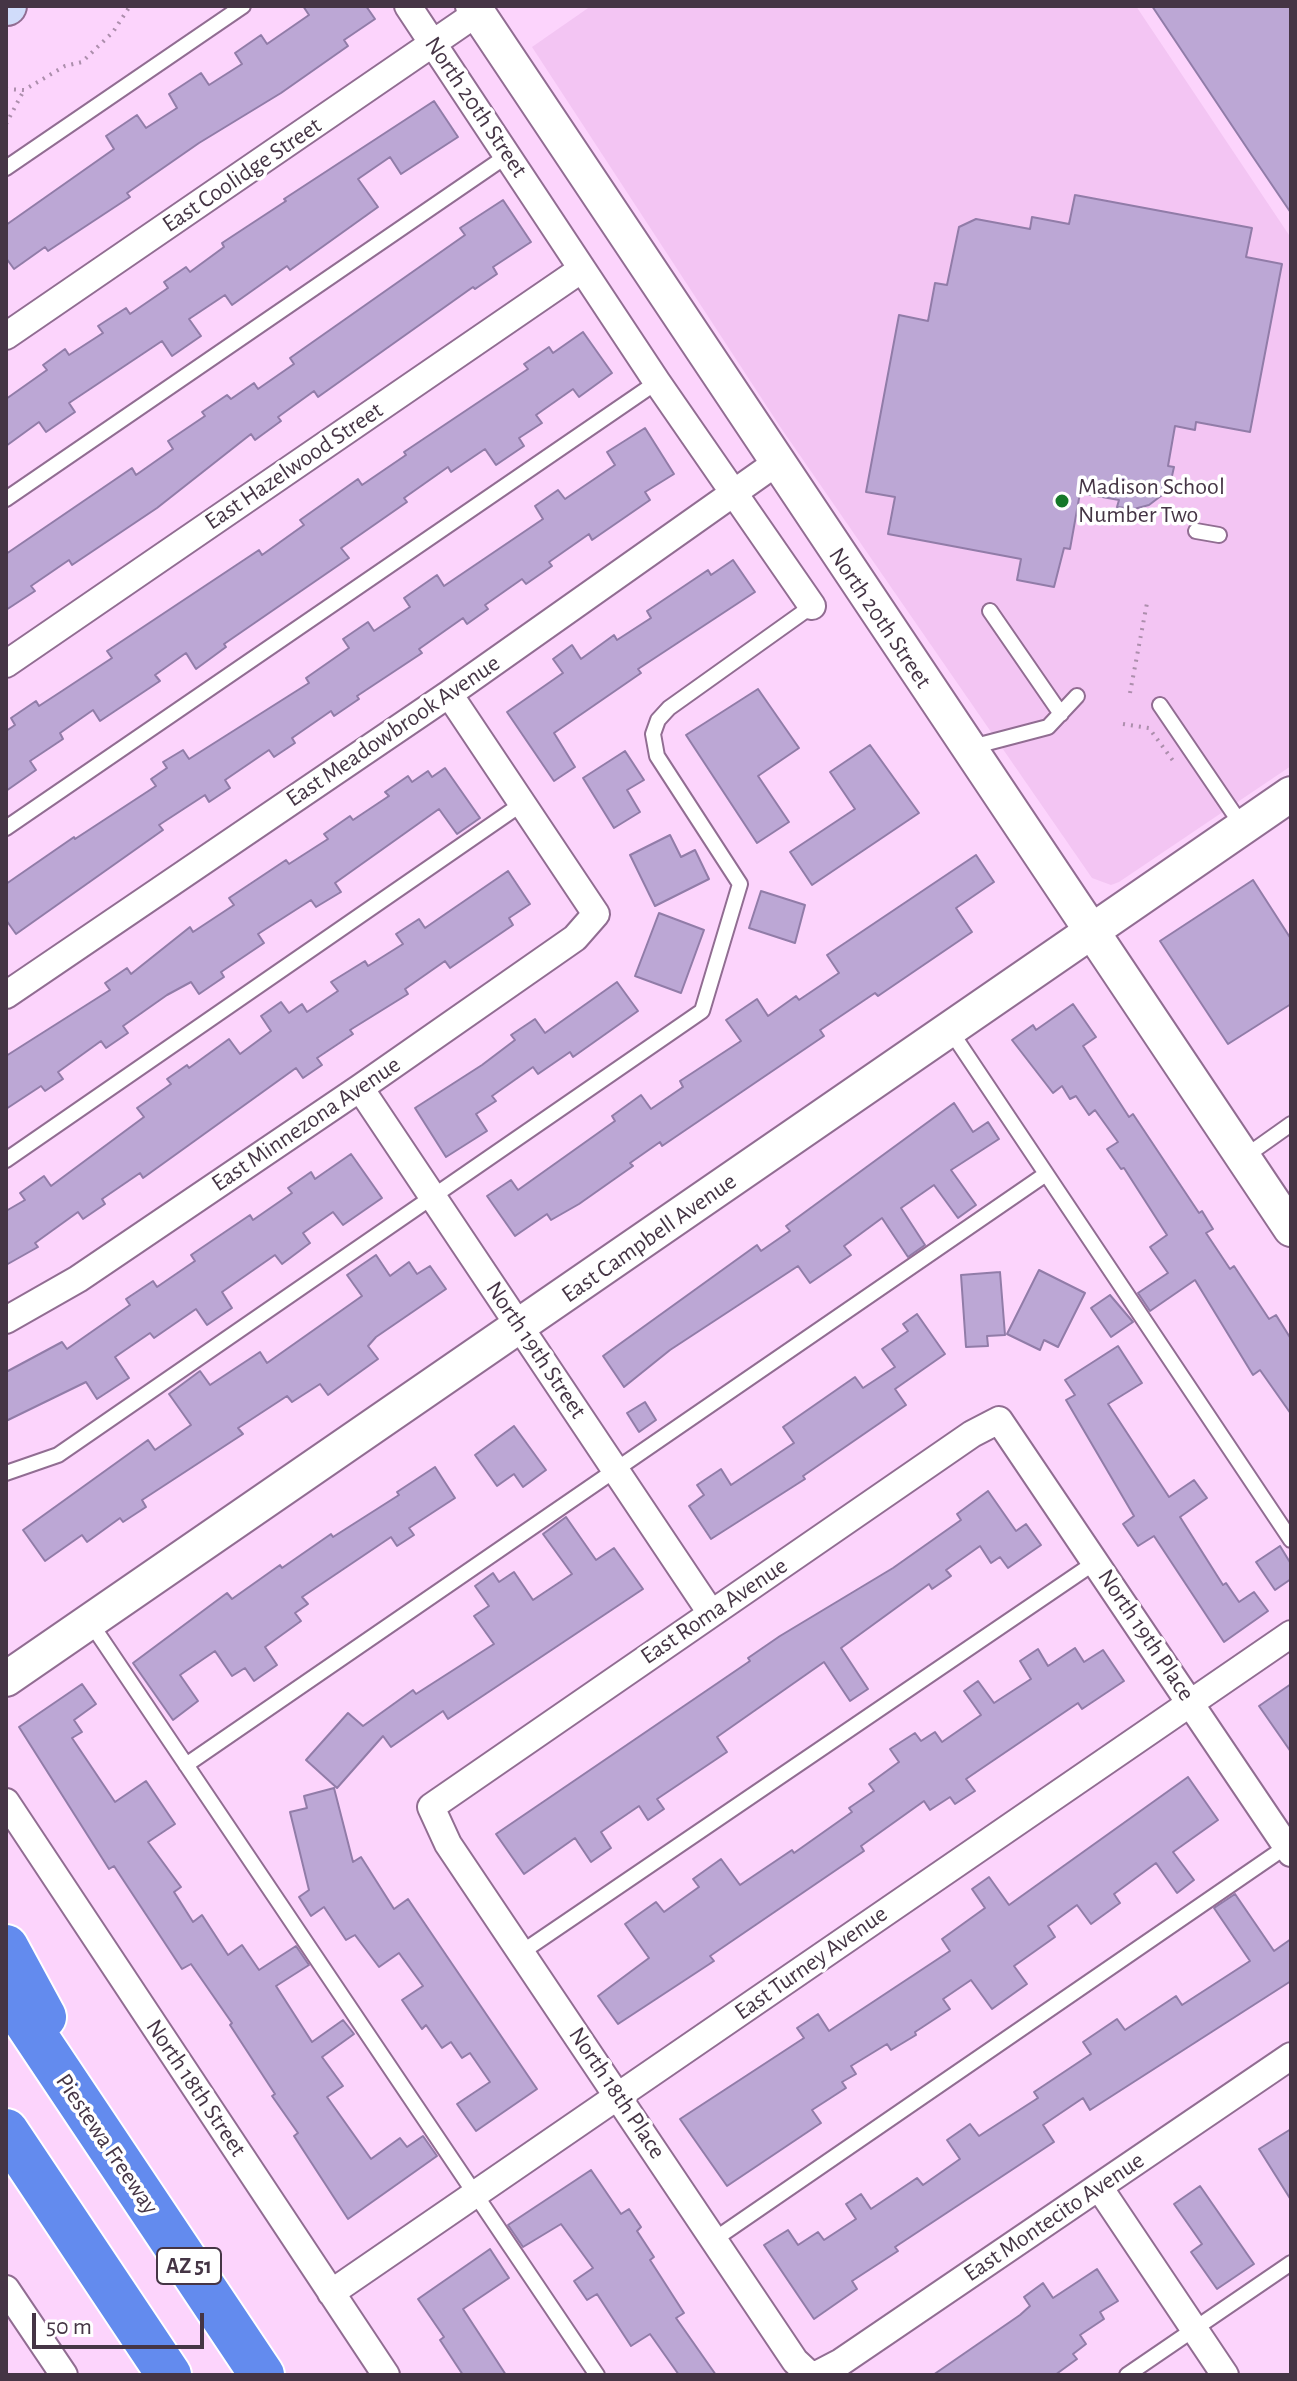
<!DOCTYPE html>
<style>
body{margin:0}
#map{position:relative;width:1297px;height:2381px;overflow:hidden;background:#fcd4fc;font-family:"Alegreya Sans",sans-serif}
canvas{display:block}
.frame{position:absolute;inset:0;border:8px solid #453545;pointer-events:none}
.scale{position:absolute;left:32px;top:2313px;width:172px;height:36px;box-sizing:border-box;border:4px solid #453545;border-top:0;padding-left:10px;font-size:24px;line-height:28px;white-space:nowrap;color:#453545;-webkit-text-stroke:6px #fff;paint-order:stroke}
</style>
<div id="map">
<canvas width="1297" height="2381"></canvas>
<div class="frame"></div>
<div class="scale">50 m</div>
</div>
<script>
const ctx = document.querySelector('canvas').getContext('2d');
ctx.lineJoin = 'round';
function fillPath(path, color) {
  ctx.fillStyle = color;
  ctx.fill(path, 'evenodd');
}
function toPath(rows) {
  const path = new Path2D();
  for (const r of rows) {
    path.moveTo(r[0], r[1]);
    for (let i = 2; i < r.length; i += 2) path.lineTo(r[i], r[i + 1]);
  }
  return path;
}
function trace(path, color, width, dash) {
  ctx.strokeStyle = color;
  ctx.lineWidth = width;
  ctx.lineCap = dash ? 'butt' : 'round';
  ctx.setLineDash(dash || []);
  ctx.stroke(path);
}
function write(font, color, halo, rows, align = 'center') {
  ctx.font = font + ' "Alegreya Sans",sans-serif';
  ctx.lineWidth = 7;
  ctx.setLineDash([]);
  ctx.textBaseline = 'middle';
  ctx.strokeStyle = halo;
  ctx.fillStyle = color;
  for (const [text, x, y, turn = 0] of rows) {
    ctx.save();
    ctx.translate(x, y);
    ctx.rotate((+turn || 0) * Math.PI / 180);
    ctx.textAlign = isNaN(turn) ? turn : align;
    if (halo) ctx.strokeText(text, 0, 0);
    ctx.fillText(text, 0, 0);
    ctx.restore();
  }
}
fillPath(toPath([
 [591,6,1136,6,1291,238,1291,766,1119,882,1111,885,1092,878,781,428,532,47]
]), '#f3c5f3');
const building = toPath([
 [303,6,366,6,375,19,344,40,348,46,281,93,199,143,127,193,130,197,48,251,45,247,14,269,6,258,6,225,114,149,106,136,137,115,146,128,177,108,169,94,201,73,209,85,242,64,235,53,261,35,267,44,309,15,303,6],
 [1152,6,1291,6,1291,213,1251,154,1152,6],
 [434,101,458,137,401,174,390,157,358,179,378,207,290,270,287,266,232,305,225,295,189,319,201,336,172,356,162,341,69,403,75,412,46,432,39,422,6,446,6,399,47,370,43,365,65,349,69,355,103,333,98,326,126,308,130,314,168,288,164,282,186,267,190,272,224,247,222,243,286,201,284,199,434,101],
 [1075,195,1252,228,1246,257,1282,264,1250,432,1196,422,1195,430,1175,426,1168,466,1174,467,1172,476,1166,492,1149,505,1134,509,1117,507,1119,500,1080,493,1070,549,1064,548,1054,587,1017,580,1021,559,888,534,895,497,866,492,899,315,928,321,935,283,947,285,959,227,976,219,1030,229,1032,217,1069,224,1075,195],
 [503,200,531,242,493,267,497,274,475,289,473,287,318,397,314,391,278,417,281,421,255,440,251,434,157,508,72,565,69,560,31,586,35,591,6,610,6,554,132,468,136,475,173,449,168,441,205,416,202,412,227,395,231,399,254,383,258,389,294,364,290,358,465,235,460,228,503,200],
 [583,332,612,373,579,397,573,389,536,415,542,423,519,438,524,446,496,465,485,449,451,472,448,467,404,498,407,502,341,548,349,558,224,644,226,647,196,669,186,653,155,675,160,681,100,721,93,710,60,733,63,739,30,761,36,770,6,791,6,731,15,725,11,718,36,701,39,706,62,691,112,658,107,651,259,550,262,555,304,525,300,520,334,496,358,479,362,485,406,455,404,452,528,369,524,364,549,347,553,353,583,332],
 [645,428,674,474,645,492,650,500,592,540,589,534,549,562,552,566,526,584,522,579,485,605,488,609,467,624,463,618,419,649,422,653,357,696,359,699,334,716,331,711,292,738,295,743,274,757,269,750,225,780,230,788,209,802,205,795,159,825,163,830,16,934,6,920,6,884,74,837,75,839,156,786,151,779,167,768,163,762,183,750,189,759,309,683,306,678,349,648,343,639,368,622,374,631,410,607,404,598,437,575,444,586,543,519,535,506,558,490,565,499,615,465,607,452,645,428],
 [733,560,755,592,638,669,641,673,554,733,575,767,554,781,507,712,563,673,553,659,572,645,581,659,614,635,617,640,651,618,647,611,708,570,711,575,733,560],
 [758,689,799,748,758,776,789,822,757,843,686,735,758,689],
 [870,745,919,813,812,885,790,852,855,809,830,772,870,745],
 [625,751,644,780,627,790,640,812,614,828,583,778,625,751],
 [445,768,480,818,457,834,439,809,335,883,341,892,316,907,311,900,258,934,264,943,221,972,224,977,199,994,191,982,167,995,123,1026,128,1033,106,1048,101,1041,58,1072,63,1079,45,1091,41,1086,6,1109,6,1056,110,990,105,983,127,968,131,974,190,927,193,932,234,905,229,898,286,860,289,864,328,839,324,834,350,816,353,820,389,796,385,792,408,776,412,782,428,771,432,777,445,768],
 [670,835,681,857,695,850,709,879,655,906,630,855,670,835],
 [976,855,994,882,956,908,972,932,878,996,875,993,820,1030,824,1036,662,1146,660,1142,630,1163,633,1166,579,1204,551,1220,547,1214,515,1236,487,1196,511,1180,518,1190,615,1121,612,1116,641,1095,651,1109,683,1087,680,1081,741,1041,726,1020,757,999,768,1016,796,996,799,1000,839,973,827,955,976,855],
 [508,871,530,904,509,918,513,925,450,968,445,961,405,989,408,994,350,1030,353,1034,317,1058,322,1065,303,1078,296,1068,143,1178,140,1173,102,1199,105,1204,83,1219,78,1212,35,1243,38,1247,6,1265,6,1211,25,1200,20,1193,44,1176,51,1186,144,1117,137,1108,171,1084,167,1079,187,1065,189,1068,229,1039,240,1054,271,1031,261,1016,281,1002,289,1013,302,1004,307,1012,338,991,331,982,365,961,368,966,403,944,396,934,419,919,425,928,508,871],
 [1253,880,1291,939,1291,1004,1228,1044,1160,941,1253,880],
 [761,891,805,905,795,943,749,928,761,891],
 [659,913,704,930,681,993,635,976,659,913],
 [617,982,638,1011,573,1057,570,1052,538,1074,533,1067,492,1096,496,1101,476,1114,487,1131,446,1157,415,1108,482,1065,515,1040,511,1035,535,1019,545,1033,617,982],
 [1073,1004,1096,1037,1083,1046,1129,1117,1133,1114,1199,1213,1202,1211,1213,1229,1206,1233,1230,1269,1234,1266,1269,1319,1276,1315,1291,1339,1291,1414,1260,1370,1253,1375,1195,1280,1150,1311,1138,1293,1168,1273,1150,1247,1167,1235,1124,1168,1121,1169,1107,1149,1118,1142,1095,1110,1089,1115,1076,1096,1070,1099,1062,1086,1053,1093,1012,1040,1033,1025,1036,1030,1073,1004],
 [954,1103,973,1132,988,1122,999,1139,951,1170,976,1205,958,1218,934,1185,901,1208,925,1245,908,1257,882,1218,844,1246,851,1255,810,1283,798,1266,670,1350,624,1387,603,1356,757,1245,761,1251,790,1231,786,1226,954,1103],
 [351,1154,382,1198,343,1225,333,1212,303,1233,310,1243,282,1264,275,1255,222,1292,232,1308,207,1325,196,1309,154,1338,150,1333,115,1357,129,1378,97,1399,86,1382,6,1421,6,1372,62,1342,67,1349,130,1305,126,1299,153,1281,157,1287,195,1261,191,1255,250,1215,253,1220,292,1193,288,1188,311,1172,315,1179,351,1154],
 [376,1255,390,1276,409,1262,417,1274,430,1266,446,1289,376,1337,368,1346,378,1359,328,1395,320,1384,292,1402,287,1396,238,1428,243,1434,142,1500,146,1507,123,1522,120,1518,87,1542,82,1535,45,1561,23,1530,148,1440,155,1450,191,1425,169,1394,200,1371,210,1385,260,1352,267,1363,362,1296,347,1275,376,1255],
 [1039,1270,1085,1293,1058,1347,1044,1340,1040,1350,1007,1334,1039,1270],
 [1000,1272,1005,1335,987,1336,988,1346,966,1347,961,1275,1000,1272],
 [1110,1295,1133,1322,1111,1337,1091,1308,1110,1295],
 [917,1314,945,1354,895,1389,906,1405,803,1476,805,1479,711,1539,689,1506,704,1495,697,1485,721,1469,731,1485,794,1443,783,1427,855,1377,863,1388,895,1367,882,1349,908,1331,903,1324,917,1314],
 [1118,1346,1142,1383,1108,1404,1169,1497,1194,1480,1207,1498,1180,1517,1223,1585,1226,1583,1239,1602,1254,1592,1268,1611,1224,1642,1154,1536,1138,1546,1123,1524,1134,1516,1066,1400,1075,1395,1065,1380,1118,1346],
 [645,1402,656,1420,639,1432,627,1413,645,1402],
 [514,1426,546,1470,523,1487,514,1474,497,1486,475,1455,514,1426],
 [435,1467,455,1498,409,1528,414,1535,397,1546,391,1537,302,1597,308,1604,295,1613,301,1621,265,1647,277,1665,254,1681,245,1668,232,1676,215,1651,180,1675,198,1701,173,1720,133,1663,227,1593,232,1599,280,1565,282,1568,331,1534,333,1537,399,1495,397,1492,435,1467],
 [988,1491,1016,1531,1026,1524,1041,1545,1008,1568,1000,1557,991,1563,980,1546,946,1570,951,1576,932,1589,929,1584,841,1648,868,1689,850,1701,824,1662,717,1737,727,1752,657,1799,664,1809,648,1820,639,1806,601,1832,611,1848,591,1862,575,1838,524,1874,496,1834,750,1661,748,1658,780,1636,893,1568,961,1520,957,1514,988,1491],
 [566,1517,596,1560,614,1548,643,1589,448,1719,443,1711,391,1747,383,1736,337,1788,306,1760,348,1713,363,1726,413,1690,416,1694,494,1644,474,1616,489,1606,475,1586,493,1573,499,1582,514,1572,533,1600,572,1574,543,1534,566,1517],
 [1280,1546,1291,1564,1291,1579,1275,1590,1256,1562,1280,1546],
 [1075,1648,1084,1662,1103,1650,1124,1681,1082,1709,1078,1703,966,1779,975,1791,955,1804,950,1797,930,1810,924,1801,861,1846,864,1851,710,1956,714,1961,618,2024,598,1996,649,1958,625,1924,656,1902,664,1912,699,1887,693,1879,721,1859,740,1885,792,1850,794,1853,852,1812,849,1808,874,1791,869,1784,899,1762,890,1749,915,1733,921,1741,935,1732,942,1742,981,1715,964,1691,978,1681,994,1703,1031,1679,1020,1661,1038,1649,1048,1666,1075,1648],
 [82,1684,96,1704,74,1720,82,1732,72,1738,115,1802,146,1781,175,1824,148,1842,181,1887,174,1892,193,1922,202,1915,228,1955,242,1945,259,1970,296,1946,309,1965,276,1986,312,2042,343,2020,354,2034,322,2057,343,2086,327,2097,371,2159,400,2138,407,2147,423,2136,437,2156,348,2219,294,2136,298,2133,272,2096,275,2094,230,2025,232,2023,191,1964,182,1969,114,1866,109,1869,19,1727,82,1684],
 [1291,1684,1291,1752,1259,1706,1291,1684],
 [1188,1777,1218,1820,1173,1852,1194,1880,1177,1893,1156,1863,1114,1894,1120,1903,1091,1924,1077,1905,1048,1926,1055,1937,1014,1966,1027,1984,992,2009,971,1980,943,1999,950,2009,915,2032,916,2035,891,2050,887,2044,851,2066,856,2074,842,2082,846,2088,812,2110,821,2123,727,2186,680,2119,804,2038,797,2028,818,2014,829,2031,950,1951,942,1939,985,1908,972,1889,989,1877,1009,1905,1188,1777],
 [334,1788,353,1862,361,1857,394,1909,408,1899,537,2089,476,2131,457,2104,490,2082,470,2053,462,2058,451,2042,442,2048,426,2025,422,2029,402,2000,423,1986,399,1953,379,1967,355,1935,346,1940,324,1907,311,1916,299,1897,309,1890,290,1812,307,1808,304,1796,334,1788],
 [1235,1894,1274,1951,1291,1939,1291,1981,1090,2110,1083,2098,1043,2125,1054,2142,895,2247,898,2251,852,2281,857,2289,814,2319,764,2245,788,2230,798,2245,818,2232,824,2240,856,2219,846,2204,861,2194,871,2209,917,2178,923,2185,960,2159,947,2140,970,2124,979,2136,1038,2098,1034,2092,1091,2054,1083,2042,1117,2019,1125,2030,1176,1996,1182,2005,1250,1961,1214,1908,1235,1894],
 [1291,2129,1291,2200,1259,2149,1291,2129],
 [591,2170,621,2214,629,2209,641,2227,637,2231,654,2257,650,2260,684,2313,676,2318,716,2375,679,2375,650,2334,631,2346,597,2294,587,2300,574,2281,593,2268,561,2224,523,2247,508,2225,591,2170],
 [1200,2186,1254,2264,1217,2289,1191,2252,1202,2244,1174,2204,1200,2186],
 [490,2249,509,2278,463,2309,506,2375,463,2375,440,2340,444,2337,418,2299,490,2249],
 [1097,2269,1118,2301,1100,2312,1104,2319,1080,2335,1086,2344,1073,2354,1077,2359,1055,2375,933,2375,1020,2315,1030,2306,1024,2297,1043,2283,1053,2298,1097,2269]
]);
fillPath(building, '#bca7d5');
trace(building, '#917ca8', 2);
const service = toPath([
 [6,168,243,6],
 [6,499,508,155],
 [1196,531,1219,535],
 [990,611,1061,714],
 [1160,705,1243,827],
 [968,748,1048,727,1077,696],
 [6,828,657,382],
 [950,1030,1291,1540],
 [1243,1158,1291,1124],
 [6,1160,523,803],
 [6,1473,58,1455,702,1011,740,884,657,756,653,734,658,720,669,708,812,606],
 [90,1622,597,2375],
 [186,1765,1046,1174],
 [522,1952,1097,1561],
 [715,2239,1287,1846],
 [1127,2375,1291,2263]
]);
const minor = toPath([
 [408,6,657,382,812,606],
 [6,336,477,13],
 [6,664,582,269],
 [6,995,449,694,776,463],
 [360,1088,711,1613],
 [6,1320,78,1279,360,1088,575,938,596,914,449,694],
 [6,1802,386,2375],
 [1099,2187,1225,2375],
 [6,2289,64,2375],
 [331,2293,1291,1634],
 [810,2375,795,2361,448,1844,431,1807,972,1434,999,1420,1291,1853],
 [816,2375,841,2362,1291,2056]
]);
const tertiary = toPath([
 [473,6,1291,1229],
 [6,1679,1291,794]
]);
const secondary = toPath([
 [6,6,7,6]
]);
const motorway = toPath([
 [6,1947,44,2017],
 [6,1992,262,2375],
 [6,2131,169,2375]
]);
trace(service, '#916d92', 18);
trace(minor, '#916d92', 30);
trace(tertiary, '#916d92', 38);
trace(secondary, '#916d92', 42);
trace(motorway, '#fff', 48);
trace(toPath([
 [6,89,24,90,65,66,82,62,113,32,130,6],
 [6,124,24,90],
 [1130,693,1147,603],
 [1123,724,1149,728,1174,762]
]), '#ac8eac', 4, [2, 6]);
trace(service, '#fff', 14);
trace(minor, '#fff', 26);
trace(tertiary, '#fff', 34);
trace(secondary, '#d0dcfa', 38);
trace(motorway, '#638bee', 44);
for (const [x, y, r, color] of [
 [1062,501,8,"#157829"]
]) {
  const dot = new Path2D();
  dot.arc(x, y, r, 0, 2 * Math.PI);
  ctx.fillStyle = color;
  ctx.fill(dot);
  trace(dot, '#fff', 3);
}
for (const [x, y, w] of [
 [189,2266,64]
]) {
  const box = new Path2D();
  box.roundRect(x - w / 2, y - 18, w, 36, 6);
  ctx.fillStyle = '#fff';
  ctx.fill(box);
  trace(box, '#453545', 2);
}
write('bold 22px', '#453545', null, [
 ["AZ 51",189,2266]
]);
write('24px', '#453545', '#fff', [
 ["North 20th Street",476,107,56],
 ["East Coolidge Street",242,175,-34],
 ["East Hazelwood Street",294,466,-34],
 ["North 20th Street",880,618,56],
 ["East Meadowbrook Avenue",393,731,-34],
 ["East Minnezona Avenue",306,1124,-34],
 ["East Campbell Avenue",649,1238,-35],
 ["North 19th Street",536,1350,56],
 ["East Roma Avenue",714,1611,-34],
 ["North 19th Place",1146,1635,56],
 ["East Turney Avenue",811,1963,-35],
 ["North 18th Street",196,2088,56],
 ["North 18th Place",617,2093,56],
 ["Piestewa Freeway",107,2144,56],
 ["East Montecito Avenue",1054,2217,-34]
]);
write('24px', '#453545', '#fff', [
 ["Madison School",1078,487],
 ["Number Two",1078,515]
], 'left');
</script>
